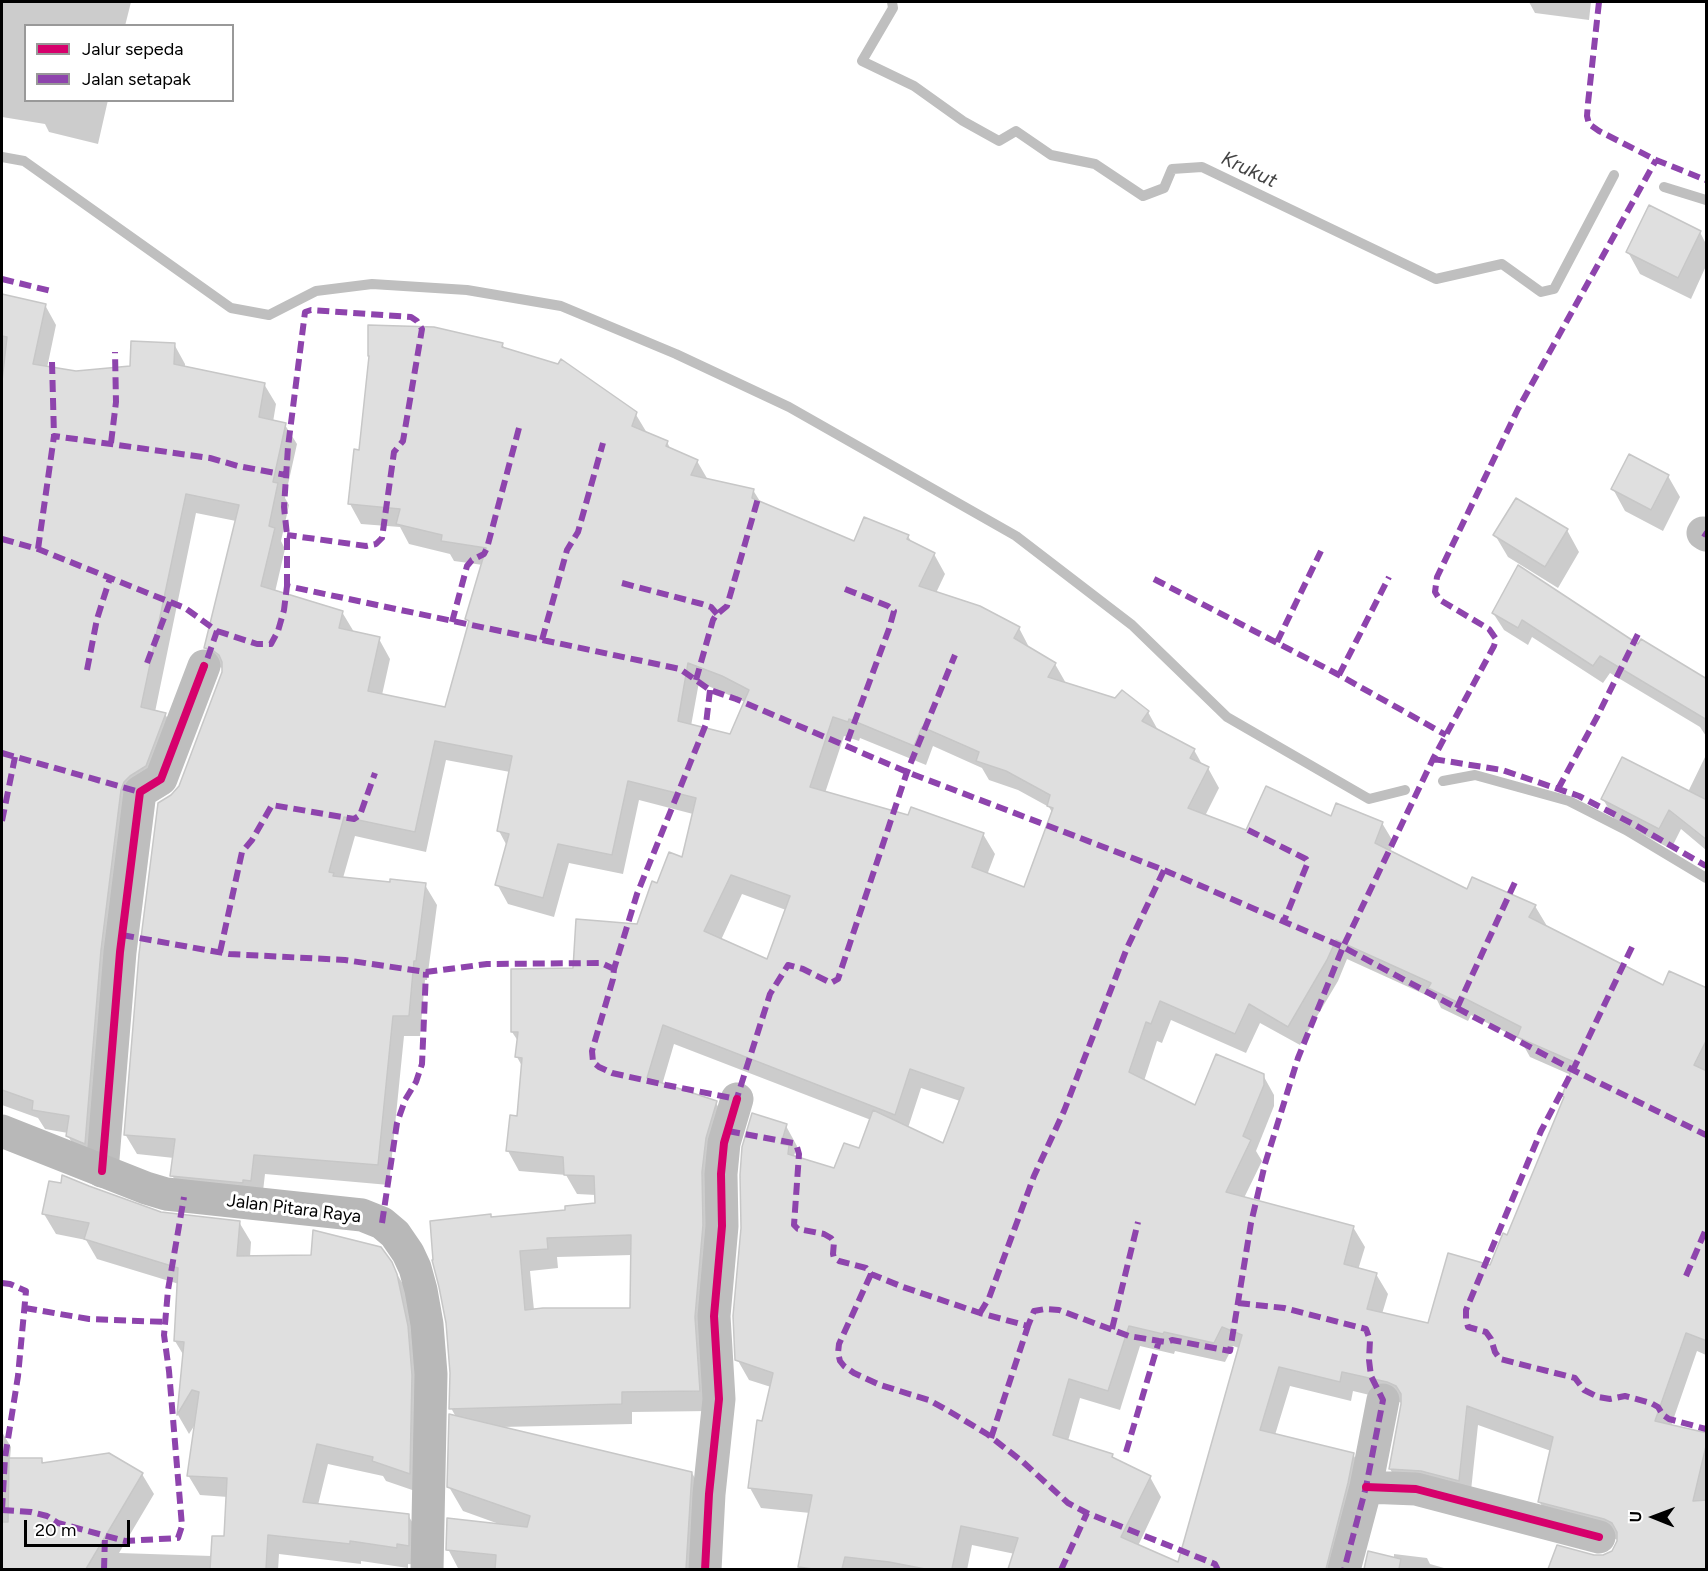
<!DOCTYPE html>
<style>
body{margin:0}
#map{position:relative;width:1708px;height:1571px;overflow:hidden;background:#fff;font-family:Figtree,sans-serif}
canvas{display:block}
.frame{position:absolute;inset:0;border:3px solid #000;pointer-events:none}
.legend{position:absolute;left:24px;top:24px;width:210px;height:78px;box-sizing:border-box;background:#fff;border:2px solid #999;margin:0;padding:8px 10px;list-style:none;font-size:18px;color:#000}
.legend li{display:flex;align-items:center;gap:12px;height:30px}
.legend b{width:30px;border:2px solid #999}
.north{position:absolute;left:1624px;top:1487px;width:60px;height:60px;-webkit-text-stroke:4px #fff;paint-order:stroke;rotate:271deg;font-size:16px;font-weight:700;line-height:24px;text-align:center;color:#000}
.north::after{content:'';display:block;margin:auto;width:21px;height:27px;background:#000;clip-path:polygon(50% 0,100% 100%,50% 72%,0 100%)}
.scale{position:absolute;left:24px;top:1520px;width:106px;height:27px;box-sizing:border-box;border:3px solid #000;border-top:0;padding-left:8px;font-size:18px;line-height:21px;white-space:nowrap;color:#000;-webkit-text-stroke:4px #fff;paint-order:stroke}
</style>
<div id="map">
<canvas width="1708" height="1571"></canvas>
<div class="frame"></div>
<ul class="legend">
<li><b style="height:8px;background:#d6006c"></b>Jalur sepeda</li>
<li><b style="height:8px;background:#8e44ad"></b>Jalan setapak</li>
</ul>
<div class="north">U</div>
<div class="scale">20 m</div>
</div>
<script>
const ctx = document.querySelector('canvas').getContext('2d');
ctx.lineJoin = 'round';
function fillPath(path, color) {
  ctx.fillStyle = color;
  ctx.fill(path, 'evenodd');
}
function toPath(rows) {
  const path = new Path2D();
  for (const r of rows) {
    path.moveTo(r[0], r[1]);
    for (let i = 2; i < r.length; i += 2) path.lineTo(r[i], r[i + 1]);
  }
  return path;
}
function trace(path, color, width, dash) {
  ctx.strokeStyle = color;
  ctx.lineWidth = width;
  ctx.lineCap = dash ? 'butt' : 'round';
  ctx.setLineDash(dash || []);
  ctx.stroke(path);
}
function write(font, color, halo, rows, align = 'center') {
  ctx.font = font + ' Figtree,sans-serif';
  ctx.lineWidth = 6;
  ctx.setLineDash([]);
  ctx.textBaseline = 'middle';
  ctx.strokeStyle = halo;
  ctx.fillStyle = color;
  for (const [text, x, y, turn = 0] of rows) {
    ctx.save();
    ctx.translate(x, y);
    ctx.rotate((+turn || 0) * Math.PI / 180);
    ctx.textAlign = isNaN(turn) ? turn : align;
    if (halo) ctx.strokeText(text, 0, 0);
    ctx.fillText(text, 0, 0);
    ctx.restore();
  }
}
fillPath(toPath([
 [2,2,131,2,125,26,26,26,26,100,108,100,98,144,49,132,45,124,2,117],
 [1529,2,1591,2,1589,20,1535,13],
 [1700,232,1706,244,1706,266,1691,299,1640,274,1628,252],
 [2,295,45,305,56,325,47,368,76,372,132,368,174,344,185,364,185,368,264,384,276,404,273,422,285,425,297,444,285,498,289,505,281,541,285,549,275,592,342,612,354,632,379,639,390,659,382,695,446,709,470,624,467,619,483,565,454,561,450,554,409,544,400,527,361,524,350,504,360,451,502,344,505,349,635,413,647,433,667,442,671,450,697,461,708,480,753,490,761,503,855,543,908,536,912,543,934,554,945,574,936,593,1019,628,1030,649,1055,664,1067,685,1148,712,1159,732,1194,750,1203,766,1208,768,1219,788,1205,816,1247,832,1331,818,1382,823,1394,843,1390,852,1468,891,1535,906,1547,926,1546,927,1664,987,1706,990,1706,1355,1697,1351,1671,1426,1706,1434,1706,1570,1550,1570,1557,1547,1595,1557,1605,1556,1614,1551,1619,1540,1551,1521,1539,1501,1551,1451,1478,1425,1470,1500,1402,1489,1390,1469,1403,1403,1353,1391,1351,1401,1290,1386,1275,1435,1353,1454,1364,1474,1341,1570,1010,1570,1015,1554,972,1545,967,1570,799,1570,810,1513,761,1508,750,1488,771,1387,749,1380,737,1359,734,1316,786,1126,797,1146,794,1156,835,1170,860,1150,871,1120,674,1044,662,1085,716,1103,727,1122,710,1411,632,1412,632,1424,502,1427,692,1473,706,1498,701,1570,459,1570,448,1549,499,1524,463,1511,449,1487,456,1417,451,1408,490,1216,492,1219,567,1211,596,1205,596,1195,577,1194,566,1175,519,1171,508,1151,518,1118,523,1068,517,1057,518,1041,512,1032,574,969,638,925,657,885,683,859,693,814,639,800,623,874,569,863,554,917,508,904,497,884,507,846,499,831,510,772,446,760,426,852,355,836,343,878,391,883,425,885,437,905,427,980,425,980,420,1036,404,1036,389,1185,265,1174,262,1200,183,1195,172,1175,174,1158,137,1154,125,1134,172,796,180,786,224,668,217,667,205,647,236,521,196,513,155,712,165,714,177,734,157,786,96,1163,80,1156,68,1136,68,1133,45,1129,38,1118,2,1105],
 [699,682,745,702,730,736,691,726],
 [844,736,859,741,860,738,926,765,933,746,982,768,989,780,1018,790,1049,807,1053,814,1025,889,987,875,995,854,983,834,909,817,825,793],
 [742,894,786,910,767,961,721,940],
 [1347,959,1437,1000,1441,1008,1468,1021,1471,1015,1520,1039,1530,1057,1571,1075,1563,1096,1565,1098,1508,1237,1491,1267,1429,1325,1382,1314,1388,1294,1376,1274,1358,1270,1365,1247,1353,1227,1244,1198,1262,1161,1256,1151,1274,1106,1274,1095,1263,1075,1195,1107,1144,1081,1157,1041,1162,1043,1171,1020,1246,1053,1260,1023,1300,1045,1338,981],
 [921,1088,960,1101,944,1145,908,1128],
 [632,1255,632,1310,534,1310,530,1271,558,1268,557,1257],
 [1140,1346,1174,1354,1175,1351,1225,1362,1233,1346,1239,1348,1179,1564,1138,1546,1161,1497,1150,1477,1115,1460,1112,1455,1068,1441,1080,1398,1120,1410],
 [1668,476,1680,497,1663,531,1625,511,1613,489],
 [1567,530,1579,552,1558,588,1508,557,1495,535],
 [1493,613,1638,646,1706,682,1706,736,1700,727,1610,673,1603,683,1532,637,1528,645,1504,630],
 [1706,755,1706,850,1681,829,1671,849,1615,820,1603,799,1688,792],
 [160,1213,239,1222,251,1242,250,1257,390,1263,403,1284,414,1316,421,1493,386,1481,383,1476,328,1464,318,1505,408,1515,420,1535,420,1565,408,1564,408,1568,361,1561,361,1564,279,1554,278,1570,2,1570,2,1432,11,1447,10,1459,41,1459,44,1464,142,1474,154,1494,119,1553,212,1556,225,1538,228,1497,200,1495,188,1475,196,1423,189,1434,178,1415,184,1356,175,1341,179,1284,97,1259,86,1240,56,1234,44,1214],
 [1369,1553,1394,1559,1394,1554,1427,1558,1430,1564,1451,1570,1365,1570]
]), '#0003');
trace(toPath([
 [892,2,893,8,862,61,914,86,963,121,999,141,1016,131,1051,155,1095,164,1143,196,1164,188,1172,169,1202,167,1436,279,1502,264,1541,292,1554,289,1614,175],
 [2,157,24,161,231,308,269,315,316,291,372,284,467,290,561,306,676,354,789,407,1016,536,1132,625,1227,717,1369,799,1405,790],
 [1664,187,1706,200],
 [1443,781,1475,775,1569,801,1626,830,1706,878]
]), '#bfbfbf', 10);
const building = toPath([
 [1649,205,1701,231,1678,278,1626,252,1649,205],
 [2,294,46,304,33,364,76,371,130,366,131,341,175,343,174,364,265,383,259,417,286,423,273,482,278,483,269,526,275,528,261,586,343,611,339,628,380,637,368,691,445,707,469,621,465,619,486,548,441,541,442,535,396,524,400,509,348,504,354,449,359,450,369,356,368,356,368,325,434,327,503,343,502,347,558,364,561,359,637,412,632,426,668,441,666,446,698,460,691,475,754,489,752,498,854,541,864,517,909,535,907,539,935,553,919,586,980,606,1020,627,1014,638,1056,663,1048,677,1115,698,1122,690,1149,711,1142,721,1195,749,1190,758,1209,767,1188,808,1246,830,1266,786,1331,816,1336,803,1383,822,1375,843,1467,889,1472,877,1536,905,1529,917,1663,985,1669,971,1707,988,1707,1039,1694,1065,1707,1071,1707,1341,1686,1333,1655,1421,1707,1433,1707,1442,1693,1501,1707,1500,1707,1569,1548,1569,1557,1545,1594,1555,1603,1555,1612,1551,1617,1541,1617,1532,1612,1523,1604,1519,1538,1502,1553,1437,1467,1406,1459,1481,1421,1471,1389,1469,1401,1404,1401,1394,1396,1386,1387,1382,1342,1372,1340,1382,1279,1367,1260,1430,1354,1453,1348,1483,1326,1569,1008,1569,1018,1538,961,1526,952,1569,925,1569,889,1562,845,1557,842,1569,813,1569,798,1567,812,1495,748,1488,757,1420,762,1421,773,1373,735,1360,733,1316,741,1228,740,1175,742,1147,752,1113,787,1124,781,1144,789,1145,788,1154,834,1168,844,1143,859,1148,873,1110,943,1143,964,1088,910,1069,895,1115,663,1025,647,1078,717,1101,706,1138,702,1172,703,1225,695,1317,700,1391,622,1392,622,1404,449,1409,450,1373,446,1323,439,1287,432,1260,433,1260,430,1221,491,1214,491,1217,565,1210,565,1206,595,1203,594,1176,564,1175,563,1157,506,1151,510,1115,517,1116,522,1058,515,1057,518,1032,511,1032,511,969,573,968,576,919,637,924,652,881,657,883,669,852,682,857,696,798,628,781,612,855,558,844,543,898,495,885,509,834,497,831,512,756,435,741,415,832,344,817,329,872,334,873,333,876,390,882,390,879,426,883,416,961,414,961,409,1016,393,1016,378,1165,254,1155,251,1181,243,1180,243,1183,170,1176,175,1139,124,1135,139,954,158,803,171,795,179,786,222,672,222,662,219,655,211,649,204,648,239,505,186,494,141,707,166,713,146,766,130,776,124,782,121,790,101,950,85,1144,66,1136,69,1116,32,1110,33,1101,2,1090,2,381,7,337,2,336,2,294],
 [688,663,722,676,749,690,730,734,678,721,688,663],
 [833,717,848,722,849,719,914,746,922,727,979,752,976,761,1006,771,1050,795,1047,806,1053,808,1024,887,972,867,984,833,911,807,908,815,810,787,833,717],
 [731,875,790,896,767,959,704,931,731,875],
 [1336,940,1431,983,1428,988,1457,1002,1460,996,1521,1027,1517,1037,1574,1062,1562,1096,1564,1097,1507,1235,1503,1233,1490,1265,1448,1253,1428,1323,1367,1309,1377,1273,1344,1264,1354,1226,1226,1192,1251,1140,1243,1136,1264,1085,1264,1074,1216,1054,1195,1105,1129,1072,1146,1022,1151,1024,1160,1001,1235,1034,1249,1004,1288,1027,1327,960,1336,940],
 [631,1235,630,1308,543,1308,525,1310,520,1251,548,1249,547,1238,631,1235],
 [1129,1326,1163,1334,1164,1332,1214,1343,1222,1327,1242,1335,1178,1562,1121,1537,1151,1476,1112,1457,1113,1454,1053,1435,1069,1379,1108,1391,1129,1326],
 [1629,454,1669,475,1651,510,1611,489,1629,454],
 [1516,498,1568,529,1545,567,1493,535,1516,498],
 [1518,565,1638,644,1641,639,1707,679,1707,720,1600,656,1593,666,1522,620,1518,628,1492,613,1518,565],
 [1622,757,1707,800,1707,840,1669,810,1659,829,1601,799,1622,757],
 [62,1175,89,1186,161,1212,240,1221,237,1256,311,1255,313,1230,381,1247,392,1262,397,1274,408,1326,412,1375,410,1474,372,1461,373,1457,317,1444,303,1502,409,1514,409,1546,397,1544,397,1548,350,1541,350,1544,268,1535,266,1569,210,1569,212,1536,224,1536,227,1478,187,1476,199,1392,192,1390,177,1415,184,1342,174,1341,178,1268,84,1239,89,1223,42,1214,49,1181,61,1183,62,1175],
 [449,1414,692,1472,686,1569,495,1569,496,1555,446,1550,447,1518,527,1527,530,1516,447,1487,449,1414],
 [109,1453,143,1473,86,1569,2,1569,2,1522,8,1522,9,1458,42,1458,42,1463,109,1453],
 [1368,1551,1401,1559,1399,1569,1364,1569,1368,1551]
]);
fillPath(building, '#dfdfdf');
trace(building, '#c7c7c7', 1.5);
trace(toPath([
 [1703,533,1706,535],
 [102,1171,120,952,140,792,161,779,204,666],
 [1366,1487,1416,1489,1599,1537],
 [705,1570,709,1494,719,1399,714,1316,722,1226,721,1174,724,1143,737,1099],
 [1344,1570,1366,1487,1383,1400]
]), '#bebebe', 33);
trace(toPath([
 [2,1131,146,1188,166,1194,362,1215,382,1223,395,1234,408,1253,415,1268,421,1290,427,1324,431,1374,427,1570]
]), '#b8b8b8', 33);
trace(toPath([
 [1599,2,1588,103,1587,116,1589,124,1599,131,1656,160,1706,180],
 [2,279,51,291],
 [52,362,54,436],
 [111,443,116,402,115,352],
 [1703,533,1706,535],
 [2,539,38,549,185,608,217,631,203,671],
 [38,549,54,436,210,458,238,466,286,475],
 [1154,579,1339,675,1446,735],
 [622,583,702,604,711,607,717,614],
 [287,586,287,535,284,507,288,447,305,312,311,310,411,317,417,321,422,329,403,441,394,452,382,538,376,544,366,546,287,535],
 [845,589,888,606,894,611,889,629,846,745],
 [452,622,467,566,472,560,484,554,487,548,519,428],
 [217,631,257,644,271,644,278,631,284,610,287,586,680,669,710,690,736,699,907,772,1164,870,1343,947,1573,1070,1706,1135],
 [542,640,567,550,578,532,603,443],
 [1277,642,1321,551],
 [147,663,170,602],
 [87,670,97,619,110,578],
 [1339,675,1389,577],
 [696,680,713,620,716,615,727,606,759,495],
 [710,690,706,724,637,894,614,969,613,979,592,1051,593,1062,599,1067,612,1073,666,1085,737,1099],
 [2,753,140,792],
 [1433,759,1502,770,1579,796,1635,825,1706,866],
 [1558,789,1597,717,1638,634],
 [2,821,15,757],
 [1248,830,1306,859,1308,862,1284,921],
 [122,935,229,954,345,960,426,972,487,964,601,963,614,969],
 [1632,947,1573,1070,1541,1131,1466,1310,1466,1319,1468,1327,1486,1332,1491,1339,1495,1352,1500,1359,1575,1378,1584,1390,1598,1397,1610,1399,1625,1396,1651,1403,1658,1407,1663,1415,1669,1419,1706,1429],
 [220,952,242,852,252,840,272,805,354,819,360,815,375,773],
 [1457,1008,1516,880],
 [735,1104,770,994,788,965,803,969,831,983,838,979,907,772,955,655],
 [728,1131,793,1143,797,1147,799,1154,794,1225,798,1229,824,1234,831,1238,834,1242,833,1254,834,1258,839,1261,866,1268,871,1274,903,1287,980,1313,1028,1326,1034,1311,1045,1309,1059,1310,1129,1336,1159,1341,1167,1342,1172,1340,1230,1351,1251,1223,1265,1164,1298,1058,1343,947,1433,759,1494,646,1496,639,1489,629,1440,600,1435,592,1437,577,1518,409,1656,160],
 [382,1223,397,1123,405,1100,416,1082,422,1064,426,972],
 [871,1274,839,1344,838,1353,840,1361,844,1366,854,1373,880,1385,929,1400,952,1413,987,1434,1023,1462,1068,1503,1087,1513,1215,1564,1218,1570],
 [1686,1276,1706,1229],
 [2,1283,10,1284,26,1291,18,1376,5,1458,2,1510],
 [1238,1303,1284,1308,1366,1329,1370,1340,1369,1360,1371,1376,1383,1400,1366,1487,1344,1570],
 [25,1308,89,1319,166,1322],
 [980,1313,989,1298,1034,1176,1064,1111,1127,948,1164,870],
 [1112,1329,1138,1222],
 [991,1438,1028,1326],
 [1126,1452,1159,1341],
 [2,1510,31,1512,47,1516,58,1523,125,1541,178,1538,182,1526,169,1371,164,1335,168,1290,184,1197],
 [104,1570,105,1536],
 [1061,1570,1087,1513]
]), '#8e44ad', 6, [12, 6]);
trace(toPath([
 [102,1171,120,952,140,792,161,779,204,666],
 [1366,1487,1416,1489,1599,1537],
 [705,1570,709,1494,719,1399,714,1316,722,1226,721,1174,724,1143,737,1099]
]), '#d6006c', 8);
write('18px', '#000', '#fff', [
 ["Jalan Pitara Raya",294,1209,7]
]);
write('italic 20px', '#444', '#fff', [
 ["Krukut",1249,170,25]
]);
</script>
